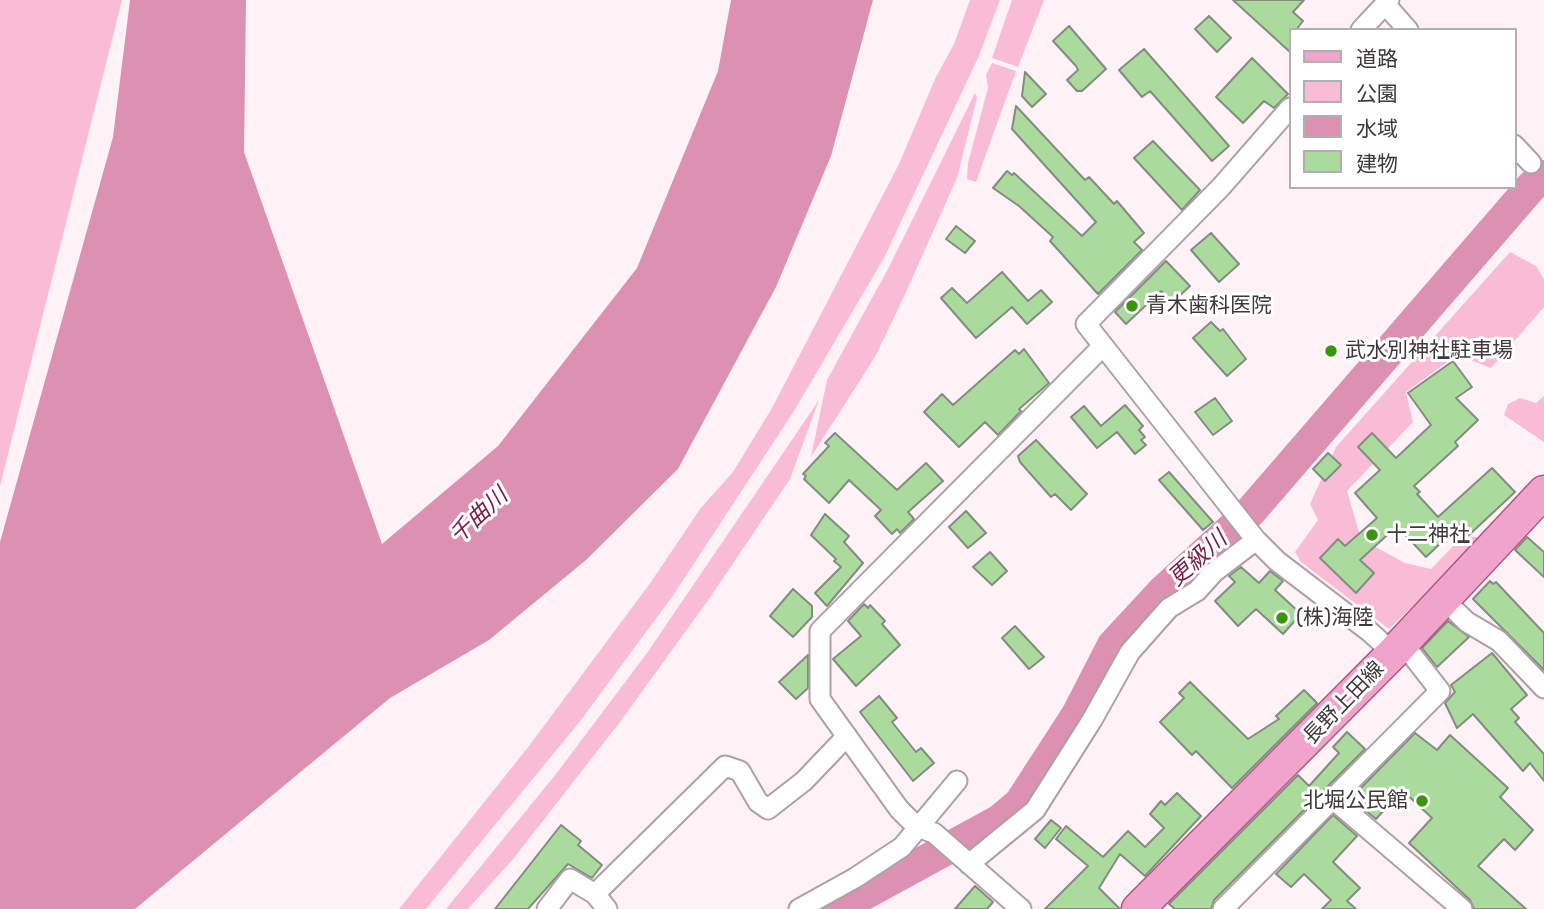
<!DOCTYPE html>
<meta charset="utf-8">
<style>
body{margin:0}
#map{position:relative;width:1544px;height:909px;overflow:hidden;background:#fef2f7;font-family:Rubik,"Noto Sans JP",sans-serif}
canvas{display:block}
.legend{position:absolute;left:1289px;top:28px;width:228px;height:161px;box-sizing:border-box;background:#fff;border:2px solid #b2afb1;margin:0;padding:9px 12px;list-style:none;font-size:21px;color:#3e383b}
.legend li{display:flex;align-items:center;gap:14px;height:35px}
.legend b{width:35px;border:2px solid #b2afb1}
</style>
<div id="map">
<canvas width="1544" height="909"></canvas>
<ul class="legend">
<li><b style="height:9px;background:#f1a4cb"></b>道路</li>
<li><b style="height:19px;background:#f9bcd6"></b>公園</li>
<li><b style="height:19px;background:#dc91b2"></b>水域</li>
<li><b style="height:19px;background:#aadb9c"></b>建物</li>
</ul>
</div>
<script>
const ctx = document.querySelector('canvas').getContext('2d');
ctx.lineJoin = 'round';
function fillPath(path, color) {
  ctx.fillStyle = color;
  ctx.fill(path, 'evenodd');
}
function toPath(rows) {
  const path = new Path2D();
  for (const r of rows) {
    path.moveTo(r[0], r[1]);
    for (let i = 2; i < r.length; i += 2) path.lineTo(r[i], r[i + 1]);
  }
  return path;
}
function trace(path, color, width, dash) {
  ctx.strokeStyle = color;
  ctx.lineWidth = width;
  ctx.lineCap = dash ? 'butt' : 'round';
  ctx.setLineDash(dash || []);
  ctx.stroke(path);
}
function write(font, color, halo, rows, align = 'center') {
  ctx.font = font + ' Rubik,"Noto Sans JP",sans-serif';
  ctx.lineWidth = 6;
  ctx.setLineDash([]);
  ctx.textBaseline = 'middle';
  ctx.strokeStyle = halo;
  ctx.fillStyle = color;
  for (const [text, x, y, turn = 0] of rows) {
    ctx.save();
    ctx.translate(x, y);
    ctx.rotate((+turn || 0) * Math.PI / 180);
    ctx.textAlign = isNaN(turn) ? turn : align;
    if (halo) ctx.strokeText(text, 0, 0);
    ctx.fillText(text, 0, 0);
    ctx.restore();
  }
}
fillPath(toPath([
 [0,0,122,0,0,486],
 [970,0,1000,0,978,58,884,258,794,411,672,597,581,720,426,909,399,909,529,746,651,582,700,509,733,472,772,408,899,164,935,79,954,44],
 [1012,0,1044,0,1018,67,992,58],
 [992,63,1016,71,976,182,967,179,968,163,988,88,986,75],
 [975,93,977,98,957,178,902,301,875,357,811,457,827,380,888,269],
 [1510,252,1536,266,1544,279,1544,307,1491,368,1457,355,1406,392,1413,422,1347,491,1361,539,1405,563,1431,569,1463,536,1477,537,1476,545,1389,629,1301,562,1295,552,1318,520,1310,504,1336,447],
 [1544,396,1544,442,1504,415,1508,404,1520,398,1536,403],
 [819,400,790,479,709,599,620,722,514,858,468,909,446,909,556,774,647,653]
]), '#f9bcd6');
fillPath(toPath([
 [130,0,246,0,244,152,382,544,498,446,637,268,718,71,731,0,873,0,831,156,776,287,678,469,586,560,489,640,390,698,135,909,0,909,0,542,113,137]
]), '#dc91b2');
trace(toPath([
 [837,909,1000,820,1020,803,1077,715,1113,645,1163,591,1250,512,1531,187,1544,176]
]), '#dc91b2', 32);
const building = toPath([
 [1233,0,1304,0,1293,12,1303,21,1296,30,1290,30,1290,52,1233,0],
 [1209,16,1231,38,1217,52,1195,29,1209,16],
 [1069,26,1106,69,1082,91,1077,91,1067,80,1078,70,1076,66,1053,41,1069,26],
 [1144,49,1229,146,1212,161,1150,91,1142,97,1119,70,1144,49],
 [1252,58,1288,94,1274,108,1264,101,1243,123,1216,97,1252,58],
 [1025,72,1046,94,1032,107,1022,96,1025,72],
 [1016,106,1085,180,1089,177,1114,204,1117,201,1144,233,1134,242,1142,250,1098,294,1050,241,1053,237,1019,206,993,188,1007,171,1012,175,1014,173,1082,236,1096,222,1012,129,1016,106],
 [1153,141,1200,190,1182,210,1134,158,1153,141],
 [956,226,975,241,965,253,946,239,956,226],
 [1211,233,1239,264,1219,282,1191,250,1211,233],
 [1166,261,1190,286,1172,303,1161,291,1126,324,1115,312,1166,261],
 [1002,272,1028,301,1041,290,1052,302,1027,324,1012,307,976,338,941,298,952,288,967,303,1002,272],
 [1211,322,1220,331,1223,329,1246,359,1227,376,1193,338,1211,322],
 [1024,349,1049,383,1019,409,1021,411,998,435,985,422,959,447,924,412,942,394,953,405,1015,350,1019,354,1024,349],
 [1453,361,1472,387,1456,398,1478,420,1455,442,1458,446,1414,486,1420,492,1417,494,1438,517,1492,468,1515,492,1469,535,1460,525,1426,557,1397,526,1360,560,1374,573,1356,593,1320,558,1338,539,1345,546,1377,518,1355,493,1380,470,1358,447,1372,433,1396,458,1431,425,1408,393,1453,361],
 [1215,398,1232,421,1213,435,1195,412,1215,398],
 [1125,405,1143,426,1139,430,1145,437,1141,440,1146,445,1135,454,1117,432,1097,448,1071,417,1084,406,1101,426,1125,405],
 [835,433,897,490,926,463,943,481,908,512,914,519,900,533,897,529,892,534,875,516,881,510,849,480,829,503,804,479,806,476,803,474,829,446,825,443,835,433],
 [1036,440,1087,494,1071,510,1055,494,1051,497,1020,462,1018,456,1036,440],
 [1328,453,1341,465,1325,481,1313,469,1328,453],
 [1169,472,1213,522,1203,530,1159,480,1169,472],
 [966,511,986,533,968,548,949,527,966,511],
 [825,514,849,536,844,542,863,563,827,606,815,593,841,567,834,561,836,559,811,535,825,514],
 [1527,537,1544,552,1544,577,1515,550,1527,537],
 [990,552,1007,571,992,585,973,567,990,552],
 [1241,567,1259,583,1270,571,1283,581,1275,590,1301,614,1283,634,1256,609,1238,626,1215,601,1235,582,1229,576,1241,567],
 [1490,581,1493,584,1496,582,1544,633,1544,670,1473,599,1490,581],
 [793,589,812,606,812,617,793,637,770,616,793,589],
 [864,604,868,608,870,605,885,621,882,624,900,645,856,686,833,659,861,636,848,621,864,604],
 [1448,621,1469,637,1437,667,1422,648,1448,621],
 [1015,626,1044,657,1029,669,1002,638,1015,626],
 [1492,653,1527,695,1511,709,1519,718,1515,722,1544,754,1544,781,1530,763,1523,771,1473,714,1457,728,1445,703,1455,692,1451,685,1492,653],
 [808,655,808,688,796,699,779,682,808,655],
 [1190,682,1248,739,1279,719,1276,716,1304,690,1317,703,1232,788,1196,751,1192,755,1160,722,1184,698,1179,693,1190,682],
 [879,696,897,718,892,722,916,752,921,748,934,763,913,781,860,712,879,696],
 [1347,732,1365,749,1214,900,1211,909,1175,909,1169,904,1298,775,1309,786,1339,753,1333,747,1347,732],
 [1415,733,1437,750,1450,735,1508,788,1500,797,1533,830,1515,850,1504,839,1478,866,1526,909,1474,909,1470,900,1409,843,1432,818,1402,790,1376,819,1351,798,1415,733],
 [1177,793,1201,816,1145,876,1120,854,1099,888,1120,909,1045,909,1088,866,1056,839,1066,826,1103,857,1128,831,1145,847,1164,828,1150,814,1161,801,1165,805,1177,793],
 [1333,815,1357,836,1333,862,1360,888,1347,901,1356,909,1322,909,1331,900,1304,874,1291,887,1276,874,1333,815],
 [1051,820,1061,828,1045,848,1035,839,1051,820],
 [561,825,581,841,578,845,602,865,592,878,568,864,528,909,495,909,561,825],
 [975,886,993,902,987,909,955,909,975,886]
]);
fillPath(building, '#aadb9c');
trace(building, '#848c82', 2);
const minor = toPath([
 [1385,4,1408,30],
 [1361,30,1389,0],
 [1290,108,1221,187,1086,324,1256,540,1277,561,1370,632,1393,653],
 [1514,145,1531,163],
 [1444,600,1467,622,1499,641,1544,688],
 [1333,799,1462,909],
 [969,864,1035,810,1092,720,1130,652,1169,608,1197,591,1214,572,1256,540],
 [595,894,725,766,740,771,758,802,768,809,804,781,847,736],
 [547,909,570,879,595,894,607,909],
 [799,909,855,878,902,847,957,781],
 [1021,909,934,833,917,827,899,809,820,699,820,631,1102,347],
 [1223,909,1440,691,1402,642]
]);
const primary = toPath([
 [1138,909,1393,653,1544,492]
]);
trace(minor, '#aea0a5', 23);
trace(primary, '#ac5782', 35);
trace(minor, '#fff', 19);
trace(primary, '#f1a4cb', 32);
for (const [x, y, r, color] of [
 [1132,306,7,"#3a950e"],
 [1331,351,7,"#3a950e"],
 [1372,535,7,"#3a950e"],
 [1282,618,7,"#3a950e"],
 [1422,801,7,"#3a950e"]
]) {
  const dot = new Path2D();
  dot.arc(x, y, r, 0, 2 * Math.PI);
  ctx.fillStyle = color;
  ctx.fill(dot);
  trace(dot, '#fff', 2.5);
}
write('21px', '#3e383b', '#fff', [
 ["青木歯科医院",1146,306],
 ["武水別神社駐車場",1345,351],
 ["十二神社",1386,535],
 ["(株)海陸",1296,618],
 ["北堀公民館",1408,801,"right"]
], 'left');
write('21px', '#3e383b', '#fff', [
 ["長野上田線",1344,703,-46]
]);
write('italic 23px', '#751e4d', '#fff', [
 ["千曲川",479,516,-43],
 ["更級川",1198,559,-42]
]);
</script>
